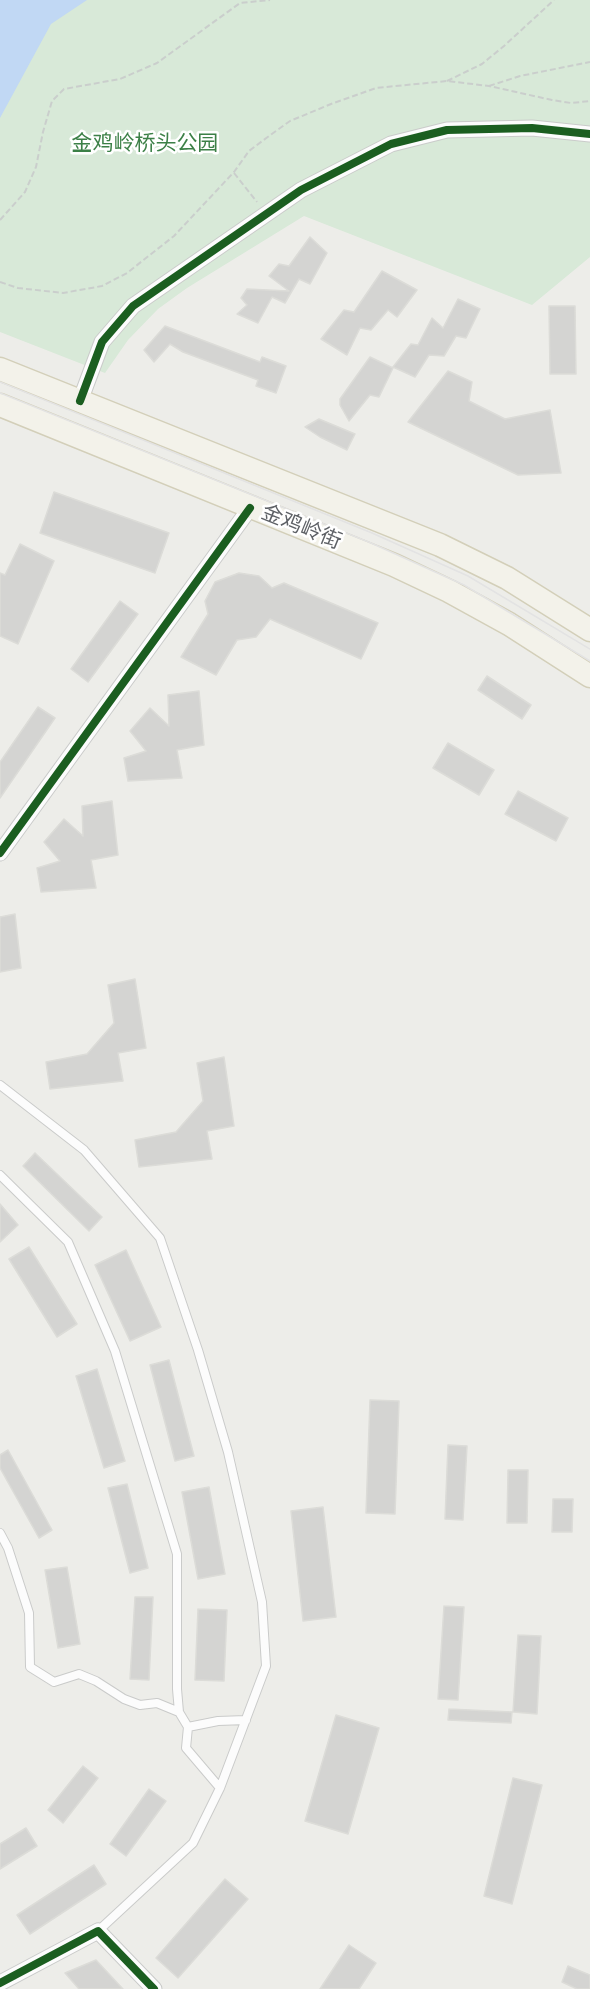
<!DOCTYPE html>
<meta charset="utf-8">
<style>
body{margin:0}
canvas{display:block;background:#edede9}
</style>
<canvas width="590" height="1989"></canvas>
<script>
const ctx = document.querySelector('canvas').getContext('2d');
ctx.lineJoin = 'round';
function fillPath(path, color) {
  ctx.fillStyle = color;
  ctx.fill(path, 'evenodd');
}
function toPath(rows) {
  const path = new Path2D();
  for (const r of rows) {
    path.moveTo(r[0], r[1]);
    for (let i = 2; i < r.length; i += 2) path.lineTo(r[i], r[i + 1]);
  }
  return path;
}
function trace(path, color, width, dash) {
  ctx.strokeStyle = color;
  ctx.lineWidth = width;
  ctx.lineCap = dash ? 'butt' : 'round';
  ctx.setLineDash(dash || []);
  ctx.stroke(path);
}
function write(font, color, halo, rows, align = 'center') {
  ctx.font = font + ' "DM Sans","Noto Sans SC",sans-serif';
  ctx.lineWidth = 5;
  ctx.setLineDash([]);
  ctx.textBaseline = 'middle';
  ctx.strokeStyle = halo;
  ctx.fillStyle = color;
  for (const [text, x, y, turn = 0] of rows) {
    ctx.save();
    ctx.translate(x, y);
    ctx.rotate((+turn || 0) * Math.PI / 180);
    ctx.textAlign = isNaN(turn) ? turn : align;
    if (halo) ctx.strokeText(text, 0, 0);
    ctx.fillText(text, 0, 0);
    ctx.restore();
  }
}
fillPath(toPath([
 [0,0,590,0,590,257,532,305,304,216,187,288,158,309,128,340,105,373,0,332]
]), '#d8e9d8');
fillPath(toPath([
 [0,0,87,0,51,24,0,118]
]), '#c1d8f4');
const building = toPath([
 [310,237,327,253,310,284,299,279,285,303,272,297,258,323,237,314,247,305,241,298,247,289,289,291,269,276,279,264,289,266,310,237],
 [382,271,417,290,397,317,388,310,371,330,360,328,347,355,321,339,344,310,354,312,382,271],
 [458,299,480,309,466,338,456,336,444,356,429,355,415,377,393,367,411,344,418,345,432,318,443,328,458,299],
 [549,306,575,306,576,374,550,374,549,306],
 [165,326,260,362,262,357,286,366,276,393,256,386,258,380,183,352,170,344,154,362,144,350,165,326],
 [370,357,393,368,379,397,370,395,349,421,340,405,340,399,370,357],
 [448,371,472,382,469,401,505,419,550,410,561,473,518,475,408,422,448,371],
 [319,419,355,434,347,450,320,437,305,427,319,419],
 [54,492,169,533,155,573,40,533,54,492],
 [20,544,54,561,18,644,0,636,0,573,5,575,20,544],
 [239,573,259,576,272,588,284,583,378,623,361,659,270,619,256,637,237,640,216,675,181,657,208,614,205,601,215,582,239,573],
 [120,601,138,614,88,682,71,669,120,601],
 [487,676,531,705,522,719,478,690,487,676],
 [199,691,204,745,177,750,182,778,128,781,124,758,146,751,130,731,150,708,169,726,168,695,199,691],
 [38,707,55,718,0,798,0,762,38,707],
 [448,743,494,770,479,795,433,768,448,743],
 [518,791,568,818,556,841,505,814,518,791],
 [112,801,118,855,91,860,96,888,41,892,37,868,60,861,44,842,64,819,83,836,82,806,112,801],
 [15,914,21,968,0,972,0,917,15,914],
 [135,979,146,1048,118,1053,123,1081,50,1089,46,1062,87,1054,114,1023,108,985,135,979],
 [224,1057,234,1126,207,1131,212,1159,139,1167,135,1140,176,1132,203,1101,197,1063,224,1057],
 [35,1153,102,1217,89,1231,23,1166,35,1153],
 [0,1204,18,1225,0,1242,0,1204],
 [29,1247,77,1324,57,1337,9,1259,29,1247],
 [126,1250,161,1327,130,1341,95,1265,126,1250],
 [169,1360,194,1456,175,1461,150,1365,169,1360],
 [97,1369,125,1461,104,1468,76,1376,97,1369],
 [370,1400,399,1401,395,1514,366,1513,370,1400],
 [448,1445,467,1446,463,1520,445,1519,448,1445],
 [8,1450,52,1530,39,1538,0,1468,0,1455,8,1450],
 [508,1470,528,1470,527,1523,507,1523,508,1470],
 [127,1484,148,1568,130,1573,108,1488,127,1484],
 [209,1487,225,1574,198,1579,182,1492,209,1487],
 [553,1499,573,1499,572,1532,552,1532,553,1499],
 [323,1507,336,1617,303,1621,291,1511,323,1507],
 [67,1567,80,1644,58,1648,45,1570,67,1567],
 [135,1597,153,1597,149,1680,130,1679,135,1597],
 [444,1606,464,1607,458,1700,438,1699,444,1606],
 [198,1609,227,1610,224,1681,195,1680,198,1609],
 [518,1635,541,1636,537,1714,513,1712,518,1635],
 [449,1709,512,1712,511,1723,448,1720,449,1709],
 [336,1715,379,1728,348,1834,305,1821,336,1715],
 [83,1766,98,1778,63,1823,48,1810,83,1766],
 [513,1778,542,1785,512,1904,484,1896,513,1778],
 [149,1789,166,1801,126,1856,110,1844,149,1789],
 [26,1828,37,1846,0,1869,0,1844,26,1828],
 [94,1865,106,1884,30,1934,17,1915,94,1865],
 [225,1879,248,1899,178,1978,156,1958,225,1879],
 [349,1945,376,1963,359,1989,320,1989,349,1945],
 [96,1960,123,1989,79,1989,65,1973,96,1960],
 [568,1966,590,1975,590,1989,577,1989,562,1982,568,1966]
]);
fillPath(building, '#d4d4d2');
trace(building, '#dcdcd8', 1.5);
const service = toPath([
 [0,1085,84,1150,160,1238,198,1350,228,1452,262,1602,266,1666,220,1788,193,1843,98,1931],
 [0,1175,68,1242,115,1351,177,1554,177,1689,179,1712,188,1727],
 [0,1533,8,1548,29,1613,30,1667,54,1682,79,1674,96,1681,124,1699,140,1705,157,1703,179,1712],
 [220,1788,186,1748,188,1727,218,1721,246,1720]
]);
const minor = toPath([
 [80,401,102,342,133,306,301,190,391,144,447,130,532,128,590,134],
 [0,853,250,508],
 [0,1983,98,1931,154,1989]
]);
const primary = toPath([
 [0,369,440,545,507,578,590,630],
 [0,405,394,565,449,591,509,624,590,676]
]);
trace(service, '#cacbca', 10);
trace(minor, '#cacbca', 17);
trace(primary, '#d3cfb9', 25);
trace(toPath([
 [447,81,482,64,504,46,554,0],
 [489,86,520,76,590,62],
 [234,173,257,202],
 [0,220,25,192,36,167,43,132,52,101,64,89,120,79,157,63,240,3,270,0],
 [0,282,18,288,63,293,102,286,127,273,174,236,234,172,249,151,269,136,290,121,331,104,376,88,447,81,489,86,552,100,571,103,590,101]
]), '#cacecc', 2, [6, 3]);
trace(service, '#fcfcfc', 8);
trace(minor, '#fcfcfc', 15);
trace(primary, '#f3f2ea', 22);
trace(toPath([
 [0,382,372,533,468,576,590,649],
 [0,393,371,543,464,585,590,661]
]), '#e3e3e3', 1.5);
trace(toPath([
 [80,401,102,342,133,306,301,190,391,144,447,130,532,128,590,134],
 [0,853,250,508],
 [0,1983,98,1931,154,1989]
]), '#1b5e20', 8);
write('21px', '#3c8047', '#fff', [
 ["金鸡岭桥头公园",145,144]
]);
write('21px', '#5e6166', '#fff', [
 ["金鸡岭街",301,528,22]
]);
</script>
